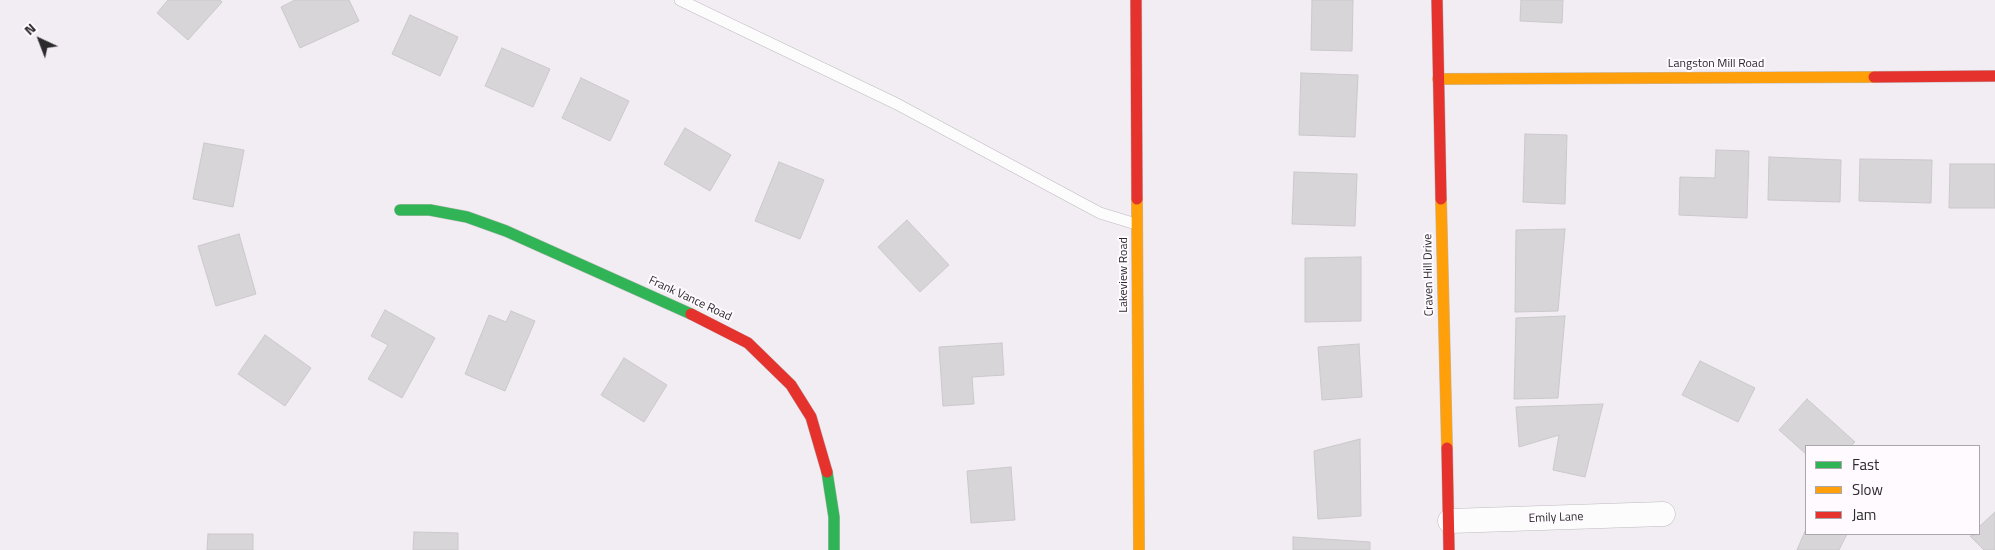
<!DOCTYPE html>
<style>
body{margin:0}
#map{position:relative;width:1995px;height:550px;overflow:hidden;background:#f1edf2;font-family:"Titillium Web",sans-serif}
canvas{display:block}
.legend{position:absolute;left:1805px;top:445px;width:175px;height:90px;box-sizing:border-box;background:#fefaff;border:1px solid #aaa7ab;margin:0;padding:6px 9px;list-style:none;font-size:15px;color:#2c2a2c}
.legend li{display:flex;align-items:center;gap:10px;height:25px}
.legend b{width:25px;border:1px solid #aaa7ab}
.north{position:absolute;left:15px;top:15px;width:50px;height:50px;-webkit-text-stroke:4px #fefaff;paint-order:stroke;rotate:317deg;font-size:14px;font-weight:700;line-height:20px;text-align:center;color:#2c2a2c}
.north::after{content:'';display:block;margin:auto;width:18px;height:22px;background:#2c2a2c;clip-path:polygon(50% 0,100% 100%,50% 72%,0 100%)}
</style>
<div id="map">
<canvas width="1995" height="550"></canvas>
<ul class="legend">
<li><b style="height:6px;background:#30b455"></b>Fast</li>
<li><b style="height:6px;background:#ff9f0a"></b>Slow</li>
<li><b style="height:6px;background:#e5322d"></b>Jam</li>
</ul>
<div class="north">N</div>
</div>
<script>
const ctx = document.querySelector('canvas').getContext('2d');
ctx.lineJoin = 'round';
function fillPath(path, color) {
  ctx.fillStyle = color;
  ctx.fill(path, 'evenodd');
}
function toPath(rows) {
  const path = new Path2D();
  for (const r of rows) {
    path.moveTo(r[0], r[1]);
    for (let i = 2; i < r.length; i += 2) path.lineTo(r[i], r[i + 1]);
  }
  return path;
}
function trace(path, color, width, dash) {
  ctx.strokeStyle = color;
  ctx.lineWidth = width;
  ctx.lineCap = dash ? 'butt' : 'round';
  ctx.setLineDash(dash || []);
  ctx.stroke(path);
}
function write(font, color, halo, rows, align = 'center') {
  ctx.font = font + ' "Titillium Web",sans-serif';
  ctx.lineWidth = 4;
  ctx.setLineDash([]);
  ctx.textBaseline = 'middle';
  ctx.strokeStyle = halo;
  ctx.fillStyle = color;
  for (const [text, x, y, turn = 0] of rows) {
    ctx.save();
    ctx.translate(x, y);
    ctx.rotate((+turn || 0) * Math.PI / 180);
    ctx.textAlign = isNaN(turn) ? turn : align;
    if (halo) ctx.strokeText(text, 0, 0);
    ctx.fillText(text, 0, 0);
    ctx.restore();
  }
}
const building = toPath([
 [168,0,220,0,222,2,188,40,157,13,168,0],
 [295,0,349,0,359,21,300,48,281,7,295,0],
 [1312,0,1353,0,1352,51,1311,50,1312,0],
 [1521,0,1563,0,1562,23,1520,21,1521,0],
 [410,15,458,37,440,76,392,54,410,15],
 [502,48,550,69,533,107,485,86,502,48],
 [1301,73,1358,75,1355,137,1299,135,1301,73],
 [581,78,629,101,610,141,562,118,581,78],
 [685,128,731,155,710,191,664,164,685,128],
 [1525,134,1567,135,1565,204,1523,202,1525,134],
 [204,143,244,150,233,207,193,199,204,143],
 [1716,150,1749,151,1747,218,1679,215,1680,177,1715,178,1716,150],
 [1769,157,1841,160,1840,202,1768,200,1769,157],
 [1860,159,1932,160,1931,203,1859,201,1860,159],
 [779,162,824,180,800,239,755,221,779,162],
 [1950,164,1995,164,1995,208,1949,208,1950,164],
 [1294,172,1357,174,1355,226,1292,224,1294,172],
 [907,220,949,265,920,292,878,247,907,220],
 [1565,229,1558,311,1515,312,1516,230,1565,229],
 [239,234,256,294,216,306,198,246,239,234],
 [1361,257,1361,321,1305,322,1305,258,1361,257],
 [385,310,435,338,402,398,368,379,388,345,371,336,385,310],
 [511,311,535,321,505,391,465,374,489,315,506,322,511,311],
 [1565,316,1558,398,1514,399,1516,318,1565,316],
 [265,335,311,368,285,406,238,374,265,335],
 [1002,343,1004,375,972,377,974,404,943,406,939,347,1002,343],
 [1359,344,1362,397,1322,400,1318,347,1359,344],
 [624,358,667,385,644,422,601,395,624,358],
 [1700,361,1755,388,1738,422,1682,395,1700,361],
 [1807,399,1855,442,1851,446,1806,446,1806,454,1779,430,1807,399],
 [1603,404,1585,477,1553,470,1559,435,1519,447,1516,407,1603,404],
 [1360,439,1361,516,1318,519,1314,451,1360,439],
 [1011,467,1015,520,971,523,967,471,1011,467],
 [1995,512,1995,550,1984,550,1970,536,1979,534,1979,527,1995,512],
 [1806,529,1806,534,1847,534,1839,550,1797,550,1806,529],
 [414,532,458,533,458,550,413,550,414,532],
 [208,534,253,534,253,550,207,550,208,534],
 [1293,537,1370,542,1370,550,1293,550,1293,537]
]);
fillPath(building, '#d8d5d8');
trace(building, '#cbc8cc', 1);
const lane = toPath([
 [680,0,897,104,1100,213,1136,224]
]);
const street = toPath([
 [1450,521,1663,514]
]);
const fast = toPath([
 [400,210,430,210,467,217,506,231,691,314],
 [827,472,834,517,834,550]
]);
const slow = toPath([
 [1438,79,1874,77],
 [1137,199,1139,550],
 [1441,199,1447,448]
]);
const jam = toPath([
 [1136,0,1137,199],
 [1437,0,1441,199],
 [1874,77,1995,76],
 [691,314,748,343,791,385,811,417,827,472],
 [1447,448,1449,550]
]);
trace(lane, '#bebbbe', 12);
trace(street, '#bebbbe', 25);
trace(fast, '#bebbbe', 12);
trace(slow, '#bebbbe', 12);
trace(jam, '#bebbbe', 12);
trace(lane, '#fdfcfd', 11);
trace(street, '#fdfcfd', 24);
trace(fast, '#30b455', 11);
trace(slow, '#ff9f0a', 11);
trace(jam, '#e5322d', 11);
write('12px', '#2c2a2c', '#fefaff', [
 ["Langston Mill Road",1716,64],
 ["Lakeview Road",1124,275,-90],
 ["Craven Hill Drive",1429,275,-91],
 ["Frank Vance Road",690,299,25],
 ["Emily Lane",1556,518,-2]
]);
</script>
